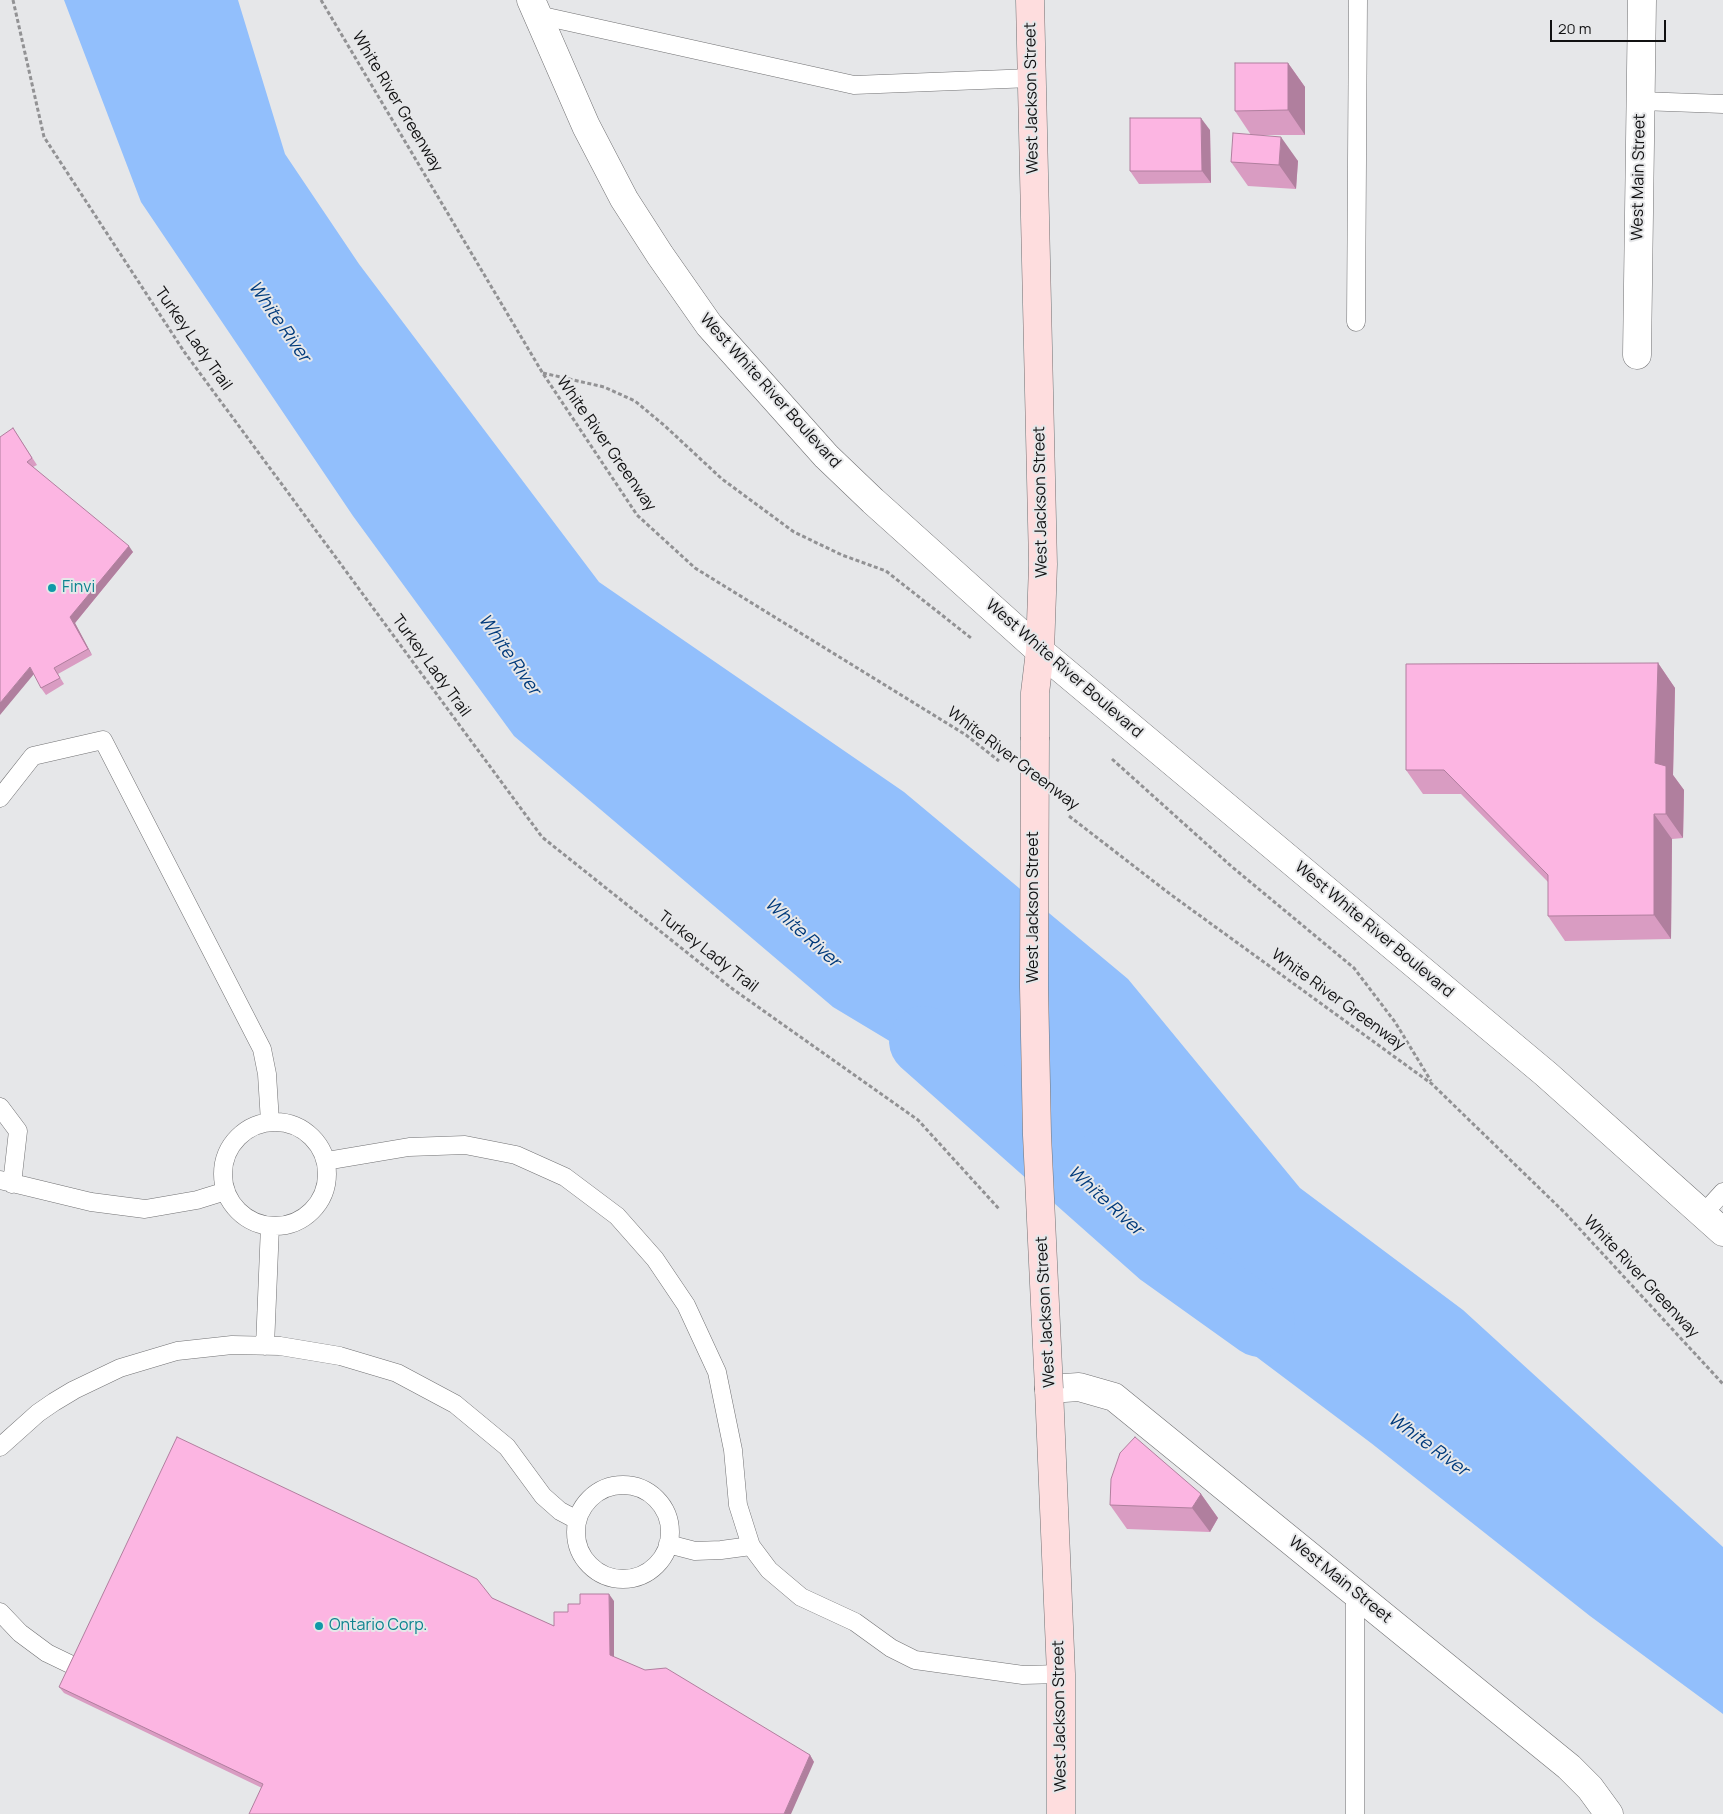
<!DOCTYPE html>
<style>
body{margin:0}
#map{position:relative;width:1723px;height:1814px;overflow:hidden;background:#e6e7e9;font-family:Manrope,sans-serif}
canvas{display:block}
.scale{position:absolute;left:1550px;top:20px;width:116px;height:22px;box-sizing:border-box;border:2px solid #111112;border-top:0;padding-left:6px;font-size:15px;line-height:18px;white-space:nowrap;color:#111112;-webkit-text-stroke:4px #e6e7e9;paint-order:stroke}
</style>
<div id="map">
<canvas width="1723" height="1814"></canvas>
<div class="scale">20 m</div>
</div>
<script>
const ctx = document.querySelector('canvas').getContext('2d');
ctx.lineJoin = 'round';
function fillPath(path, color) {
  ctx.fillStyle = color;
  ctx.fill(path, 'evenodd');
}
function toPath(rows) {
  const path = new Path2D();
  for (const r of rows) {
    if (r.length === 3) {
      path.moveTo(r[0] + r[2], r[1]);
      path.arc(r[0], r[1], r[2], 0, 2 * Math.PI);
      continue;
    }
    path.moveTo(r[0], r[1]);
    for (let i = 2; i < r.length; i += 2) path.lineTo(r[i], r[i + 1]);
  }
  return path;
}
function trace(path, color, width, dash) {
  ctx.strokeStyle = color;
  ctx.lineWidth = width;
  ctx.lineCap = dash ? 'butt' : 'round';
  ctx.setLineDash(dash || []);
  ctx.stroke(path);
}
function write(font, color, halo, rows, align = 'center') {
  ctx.font = font + ' Manrope,sans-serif';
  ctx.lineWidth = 4;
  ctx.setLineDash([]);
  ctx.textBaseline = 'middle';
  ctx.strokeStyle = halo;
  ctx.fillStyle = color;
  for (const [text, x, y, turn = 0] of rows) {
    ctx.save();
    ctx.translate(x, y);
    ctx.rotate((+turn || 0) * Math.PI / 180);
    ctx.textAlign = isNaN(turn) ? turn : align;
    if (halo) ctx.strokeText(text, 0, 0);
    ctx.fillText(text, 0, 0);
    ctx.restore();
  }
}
fillPath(toPath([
 [64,0,238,0,285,154,359,264,599,582,904,792,1128,979,1300,1188,1463,1310,1723,1547,1723,1714,1590,1616,1371,1443,1234,1340,1119,1179,833,1007,514,736,353,516,141,202]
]), '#92bffc');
trace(toPath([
 [924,1041,1162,1252,1260,1322]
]), '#92bffc', 70);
const service = toPath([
 [538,15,854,85,1032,78],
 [1640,101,1723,104],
 [1356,322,1358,0],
 [0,798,33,756,103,740,262,1049,267,1074,270,1122],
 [0,1107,18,1131,12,1184],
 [275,1174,52],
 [326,1161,409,1147,465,1145,516,1155,565,1177,617,1216,655,1259,686,1305,717,1372,733,1450,738,1505,751,1546,769,1570,801,1597,855,1622,891,1648,915,1660,1023,1675,1061,1674],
 [0,1180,91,1202,145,1209,197,1200,226,1191],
 [1703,1214,1723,1192],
 [265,1346,270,1226],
 [0,1447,38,1413,54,1402,74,1390,120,1368,177,1351,232,1345,280,1346,340,1356,397,1373,455,1404,507,1447,543,1496,560,1511,577,1520],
 [623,1532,47],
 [668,1544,695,1551,721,1550,751,1546],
 [1355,1592,1355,1814],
 [0,1612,20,1633,47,1653,76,1667]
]);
const minor = toPath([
 [1637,355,1642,0],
 [1049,1389,1079,1387,1114,1397,1569,1767,1590,1788,1609,1814]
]);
const tertiary = toPath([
 [531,0,586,126,624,199,660,255,709,325,826,456,873,501,1040,651,1546,1074,1723,1232]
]);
const secondary = toPath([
 [1030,0,1043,564,1040,651,1035,693,1035,737],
 [1049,1389,1061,1674,1061,1814]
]);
trace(service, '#717173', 19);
trace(minor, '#717173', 29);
trace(tertiary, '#717173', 29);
trace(secondary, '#717173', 29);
trace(toPath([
 [13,0,44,137,185,353,542,837,734,990,918,1120,1000,1210],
 [321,0,542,372,637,515,695,568,966,735,999,761],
 [543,373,604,387,635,401,665,426,722,479,794,532,842,555,886,571,971,638],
 [1112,759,1231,866,1354,968,1395,1022,1431,1081],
 [1069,816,1170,894,1432,1084,1565,1213,1723,1384]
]), '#929294', 3, [4, 2.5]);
trace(service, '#fff', 18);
trace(minor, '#fff', 28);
trace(tertiary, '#fff', 28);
trace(secondary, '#feddde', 28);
const secondaryBridge = toPath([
 [1035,737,1034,986,1037,1135,1049,1389]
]);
trace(secondaryBridge, '#717173', 29, []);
trace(secondaryBridge, '#feddde', 28);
fillPath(toPath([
 [1288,63,1305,87,1305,135,1258,135,1298,161,1296,189,1248,186,1231,162,1251,135,1235,111],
 [1210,130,1211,183,1139,184,1130,171],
 [13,428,37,465,33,467,133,552,75,623,92,655,58,674,64,684,46,695,41,688],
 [1658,663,1675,688,1673,775,1684,790,1683,838,1672,839,1671,939,1565,941,1548,916,1548,882,1461,794,1423,794,1406,770],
 [1201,1494,1218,1518,1210,1532,1127,1529,1110,1505],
 [492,1598,554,1626,568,1612,580,1604,614,1601,614,1657,810,1755,814,1762,262,1788,64,1693,59,1687]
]), '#d99cc2');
fillPath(toPath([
 [1288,63,1305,87,1305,135,1288,110],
 [1201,118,1210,130,1211,183,1202,171],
 [1281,137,1298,161,1296,189,1279,165],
 [129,546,133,552,75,623,92,655,88,649,70,617],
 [1658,663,1675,688,1673,775,1684,790,1683,838,1666,814,1655,763],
 [30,667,34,674,0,715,0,703],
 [1654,814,1672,839,1671,939,1654,915],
 [1201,1494,1218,1518,1210,1532,1192,1508],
 [609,1594,614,1601,614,1661,610,1655],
 [810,1755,814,1762,791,1814,784,1814]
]), '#b07f9e');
const building = toPath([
 [1235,63,1288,63,1288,110,1235,111,1235,63],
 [1130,118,1201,118,1202,171,1130,171,1130,118],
 [1233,133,1281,137,1279,165,1231,162,1233,133],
 [13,428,32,458,27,462,129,546,70,617,88,649,54,668,60,678,41,688,30,667,0,703,0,437,13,428],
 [1658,663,1655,763,1666,766,1666,814,1654,814,1654,915,1548,916,1548,875,1444,770,1406,770,1406,664,1658,663],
 [177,1437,477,1579,492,1598,554,1626,554,1612,568,1612,568,1604,580,1604,580,1594,609,1594,610,1655,645,1670,666,1668,810,1755,784,1814,249,1814,263,1784,59,1687,177,1437],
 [1135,1437,1201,1494,1192,1508,1110,1505,1111,1479,1120,1453,1135,1437]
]);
fillPath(building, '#fcb5e2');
trace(building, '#b07f9e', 1);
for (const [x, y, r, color] of [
 [52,588,5,"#0f9aa8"],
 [319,1626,5,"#0f9aa8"]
]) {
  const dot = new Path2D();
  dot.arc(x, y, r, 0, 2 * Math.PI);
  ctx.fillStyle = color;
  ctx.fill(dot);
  trace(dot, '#e6e7e9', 2);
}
write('16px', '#111112', '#e6e7e9', [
 ["West Jackson Street",1032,98,-91],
 ["White River Greenway",397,102,59],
 ["West Main Street",1639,177,-89],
 ["Turkey Lady Trail",193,339,55],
 ["West White River Boulevard",770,391,48],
 ["White River Greenway",606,444,55],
 ["West Jackson Street",1041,502,-91],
 ["Turkey Lady Trail",431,666,54],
 ["West White River Boulevard",1064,669,41],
 ["White River Greenway",1013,759,37],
 ["West Jackson Street",1034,907,-90],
 ["West White River Boulevard",1374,930,40],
 ["Turkey Lady Trail",708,952,38],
 ["White River Greenway",1338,1000,36],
 ["White River Greenway",1641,1277,47],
 ["West Jackson Street",1046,1312,-93],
 ["West Main Street",1340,1580,39],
 ["West Jackson Street",1060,1716,-91]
]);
write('16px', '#0d838f', '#e6e7e9', [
 ["Finvi",62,588],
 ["Ontario Corp.",329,1626]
], 'left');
write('italic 18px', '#003a7b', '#e6e7e9', [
 ["White River",279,322,55],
 ["White River",509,655,55],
 ["White River",802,933,42],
 ["White River",1105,1201,42],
 ["White River",1428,1445,36]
]);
</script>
